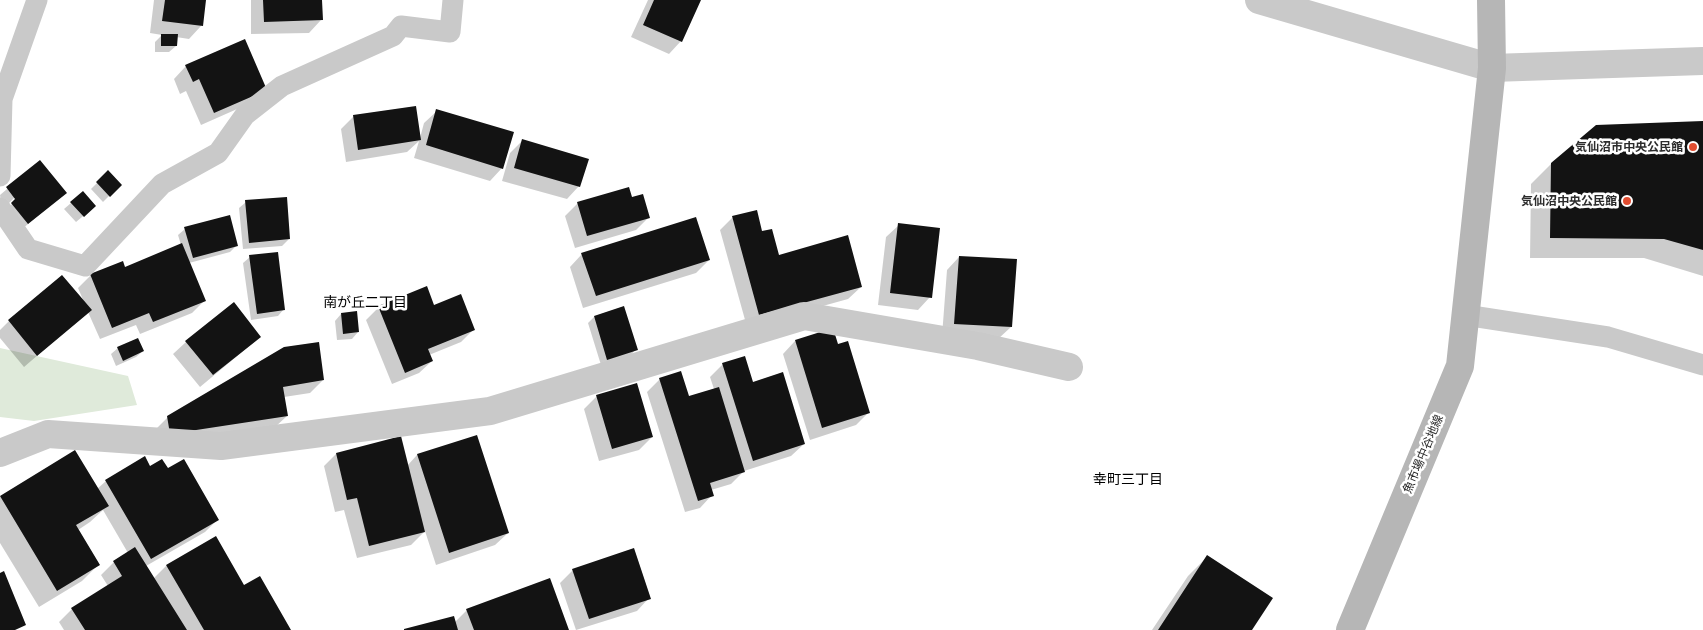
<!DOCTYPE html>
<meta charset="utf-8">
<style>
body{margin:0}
canvas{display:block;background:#fff}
</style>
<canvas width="1703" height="630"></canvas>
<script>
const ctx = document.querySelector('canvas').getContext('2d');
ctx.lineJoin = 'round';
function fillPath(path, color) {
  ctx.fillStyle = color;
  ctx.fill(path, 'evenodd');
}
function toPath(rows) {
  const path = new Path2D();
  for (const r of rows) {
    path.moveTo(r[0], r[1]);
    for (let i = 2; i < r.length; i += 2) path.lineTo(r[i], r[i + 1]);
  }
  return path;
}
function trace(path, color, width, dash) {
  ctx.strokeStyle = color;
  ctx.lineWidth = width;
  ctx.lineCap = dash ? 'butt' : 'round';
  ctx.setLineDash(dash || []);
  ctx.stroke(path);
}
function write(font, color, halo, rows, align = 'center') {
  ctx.font = font + ' Barlow,"Noto Sans JP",sans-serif';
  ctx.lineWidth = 5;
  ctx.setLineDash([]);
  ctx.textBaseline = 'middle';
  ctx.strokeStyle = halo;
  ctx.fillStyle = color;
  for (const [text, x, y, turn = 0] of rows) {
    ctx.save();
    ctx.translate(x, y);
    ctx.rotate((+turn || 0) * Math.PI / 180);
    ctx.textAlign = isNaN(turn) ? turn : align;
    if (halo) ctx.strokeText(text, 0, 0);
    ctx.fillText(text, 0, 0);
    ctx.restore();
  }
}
fillPath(toPath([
 [0,348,128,376,137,405,34,421,0,417]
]), '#dfeada');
fillPath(toPath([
 [154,0,205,0,201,26,189,39,176,37,176,46,169,52,155,52,155,42,162,35,150,33],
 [251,0,321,0,321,20,309,33,251,34],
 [648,0,700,0,681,41,669,54,631,37],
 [245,41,253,102,201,125,186,91,180,94,174,79,186,66],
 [437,111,502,168,490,181,414,158,419,141,407,152,346,162,341,129,354,116,420,138,424,123],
 [1703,122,1703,276,1644,258,1530,258,1531,184,1551,164],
 [522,141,579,186,567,199,502,181,510,153],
 [40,161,65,193,15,235,0,216,17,199,15,197,2,210,0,195],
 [108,172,120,185,103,202,91,189],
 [631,198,648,218,636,230,575,248,565,216,578,203],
 [246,202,289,239,282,246,243,249,239,208],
 [71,203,88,212,76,222,64,209],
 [756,212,761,233,778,256,861,287,848,299,747,327,720,230,732,218],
 [899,225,930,297,918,310,878,305,886,237],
 [185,229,237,245,230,252,189,263,205,300,192,313,140,334,136,325,100,339,88,312,24,367,0,338,0,330,9,321,62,277,84,302,78,288,91,275,124,268,181,245,178,235],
 [582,254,709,260,696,273,583,308,570,267],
 [250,257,284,309,278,316,251,320,243,263],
 [959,257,1011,327,998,339,942,336,947,270],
 [379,307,434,307,474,329,461,342,429,355,432,361,419,373,392,384,366,320],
 [341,314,358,332,352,339,337,340,335,321],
 [594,317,636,349,630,356,601,365,588,323],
 [260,337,200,387,173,354,186,342],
 [795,341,869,412,856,425,810,440,783,354],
 [118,348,143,351,136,357,116,366,111,354],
 [285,349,323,380,310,393,284,397,287,416,274,428,157,446,155,430,168,417],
 [723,364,752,384,804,444,791,456,744,471,731,484,711,490,712,495,700,508,685,512,647,392,660,379,688,397,714,389,710,377],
 [597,396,652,437,639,450,599,461,584,409],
 [476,436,508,533,495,545,436,565,425,531,411,545,357,558,344,510,335,512,324,466,336,454,407,466,417,455],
 [74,452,97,489,106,481,150,468,167,469,218,519,205,532,146,566,153,579,166,566,244,587,290,630,64,630,59,622,72,609,108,586,101,575,114,562,128,553,103,510,90,522,78,530,99,564,82,581,39,607,0,543,0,497],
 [1208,556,1250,630,1152,630,1188,576],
 [573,570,649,598,637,611,576,630,560,583],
 [467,610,568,630,406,630,455,622]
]), '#0003');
fillPath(toPath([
 [165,0,206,0,203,26,162,21],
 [263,0,322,0,323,20,264,22],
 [654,0,701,0,682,42,643,25],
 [161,34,178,34,177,46,161,46],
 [245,39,267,90,214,113,199,79,193,82,185,65],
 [416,106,421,140,358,150,353,115],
 [436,109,514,132,503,169,426,145],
 [1703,121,1703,250,1664,239,1550,238,1551,163,1596,125],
 [522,139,589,159,580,187,514,168],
 [40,160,67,193,28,224,11,203,15,199,6,187],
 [108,170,122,185,110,197,96,182],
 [629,187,632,197,643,194,650,218,587,236,577,202],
 [83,191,96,206,84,217,70,202],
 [287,197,290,239,249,243,245,200],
 [757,210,762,231,772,229,779,255,848,235,862,287,759,315,732,216],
 [230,215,238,246,193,258,184,227],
 [696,217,710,260,596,296,581,253],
 [898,223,940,228,932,298,890,293],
 [182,243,206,301,153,322,149,313,112,328,90,274,123,261,125,267],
 [278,252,285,310,257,314,249,255],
 [959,256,1017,259,1012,327,954,324],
 [62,275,92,310,37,356,8,320],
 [427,286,434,305,461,294,475,330,428,349,433,361,405,373,378,306],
 [234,302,261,337,213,375,185,341],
 [624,306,638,350,607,360,594,316],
 [357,311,359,332,343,334,341,313],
 [833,328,838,344,848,341,870,413,822,428,795,340],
 [138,338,144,351,123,361,117,347],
 [319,342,324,380,283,387,288,416,170,434,167,416,284,347],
 [745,356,753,382,783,372,805,444,753,461,722,363],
 [681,371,689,396,719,387,745,472,710,483,714,496,698,501,659,378],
 [637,383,653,437,612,449,596,395],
 [477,435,509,533,449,553,417,454],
 [401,436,425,532,369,546,357,498,347,500,336,453],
 [75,450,109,506,76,525,100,565,57,591,0,496],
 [145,456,150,466,162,459,168,468,184,459,219,520,151,559,105,480],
 [216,536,244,585,260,576,291,630,204,630,166,565],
 [135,547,187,630,85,630,71,608,122,576,113,561],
 [634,548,651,599,589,619,572,569],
 [1207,555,1273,598,1252,630,1158,630],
 [4,571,26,625,15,630,0,630,0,573],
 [550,578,569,630,474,630,466,609],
 [454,616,458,630,404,630,404,629]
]), '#131313');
trace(toPath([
 [0,176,2,99,37,0],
 [0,208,28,249,85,266,162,184,218,153,245,115,282,86,393,36,401,26,450,32,453,0],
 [1465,315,1608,337,1703,365]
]), '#c9c9c9', 21);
trace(toPath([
 [1259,0,1492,68,1703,61],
 [0,453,48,434,221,446,490,411,804,316,978,346,1069,367]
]), '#c9c9c9', 28);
trace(toPath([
 [1350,630,1460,366,1492,68,1491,0]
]), '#b6b6b6', 28);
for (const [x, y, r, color] of [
 [1693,147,5,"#e14d31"],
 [1627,201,5,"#e14d31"]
]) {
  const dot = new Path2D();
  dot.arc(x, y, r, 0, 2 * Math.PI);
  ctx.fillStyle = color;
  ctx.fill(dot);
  trace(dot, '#fff', 2);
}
write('bold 12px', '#2c2c2c', '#fff', [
 ["気仙沼市中央公民館",1683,147],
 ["気仙沼中央公民館",1617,201]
], 'right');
write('12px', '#2c2c2c', '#fff', [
 ["魚市場中谷地線",1423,454,-67]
]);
write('14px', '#000', '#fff', [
 ["南が丘二丁目",365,302],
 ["幸町三丁目",1128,479]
]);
</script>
